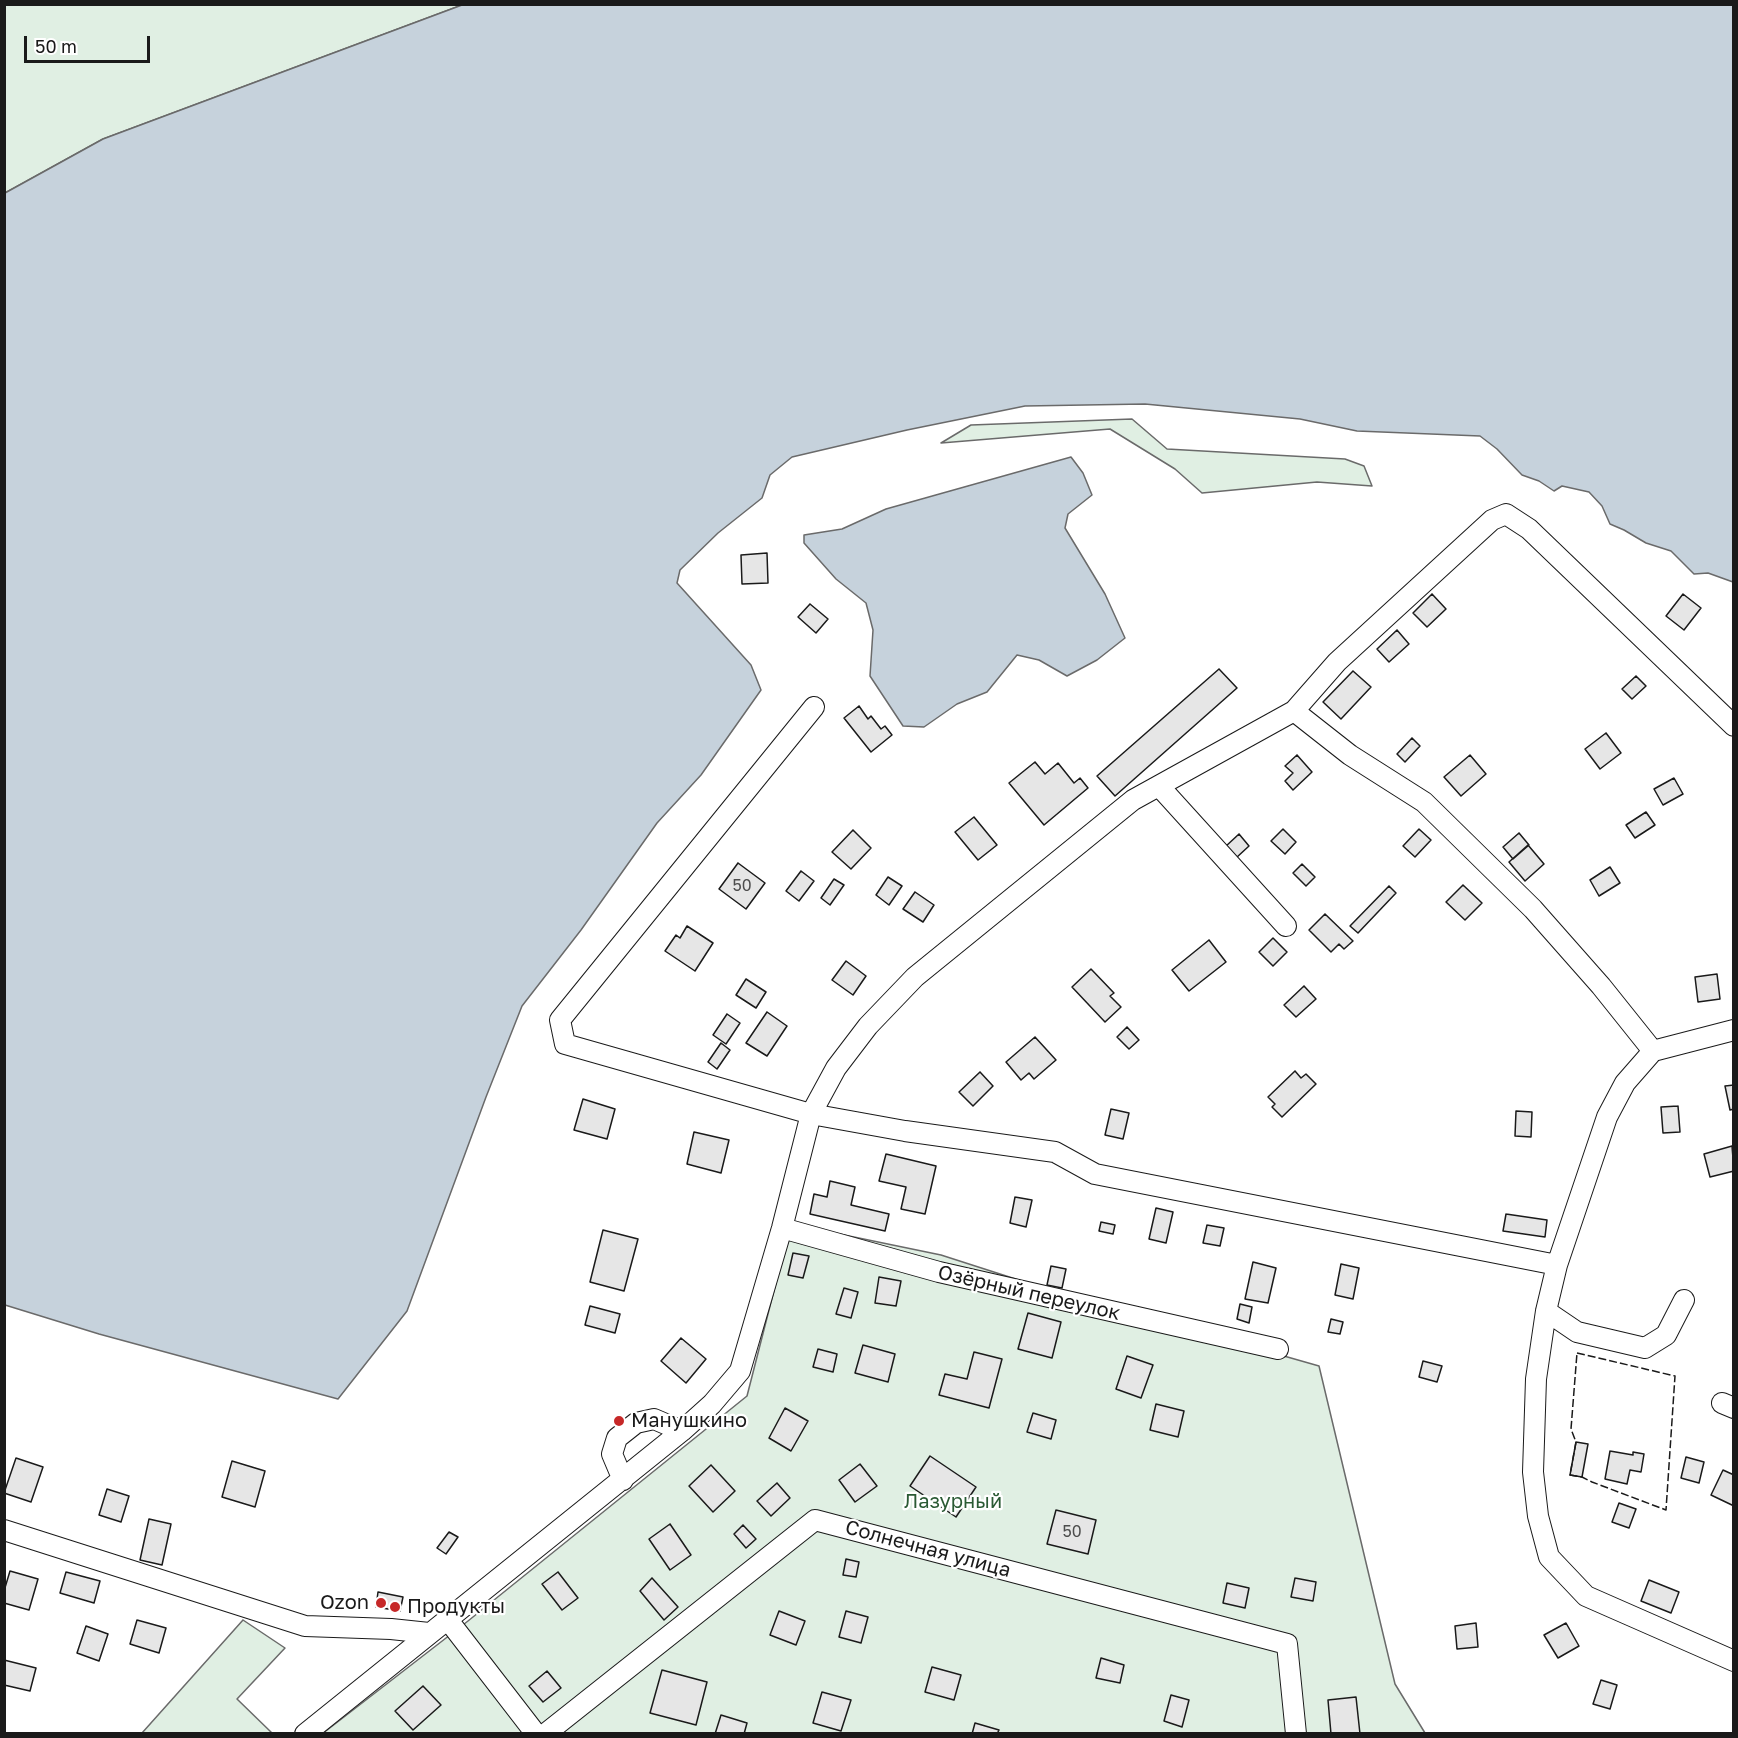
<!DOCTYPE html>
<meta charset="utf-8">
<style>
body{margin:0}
#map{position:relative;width:1738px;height:1738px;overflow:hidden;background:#fff;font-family:"Golos Text",sans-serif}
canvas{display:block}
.frame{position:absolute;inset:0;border:6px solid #1a1a1a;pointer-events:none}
.scale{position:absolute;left:24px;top:36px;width:126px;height:27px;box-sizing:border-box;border:3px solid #1a1a1a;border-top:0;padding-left:8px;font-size:18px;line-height:21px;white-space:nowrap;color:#1a1a1a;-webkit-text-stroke:4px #fff;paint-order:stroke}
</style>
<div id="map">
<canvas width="1738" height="1738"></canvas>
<div class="frame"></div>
<div class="scale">50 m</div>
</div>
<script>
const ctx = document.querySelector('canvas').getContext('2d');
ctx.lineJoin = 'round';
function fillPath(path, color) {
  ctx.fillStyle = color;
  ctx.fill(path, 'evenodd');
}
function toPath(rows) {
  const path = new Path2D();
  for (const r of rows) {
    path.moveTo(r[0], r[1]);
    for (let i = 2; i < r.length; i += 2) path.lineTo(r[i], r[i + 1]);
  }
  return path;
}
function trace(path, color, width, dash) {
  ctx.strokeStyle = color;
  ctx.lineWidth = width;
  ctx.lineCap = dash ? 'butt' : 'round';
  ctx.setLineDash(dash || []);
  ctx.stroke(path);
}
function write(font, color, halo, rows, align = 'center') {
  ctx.font = font + ' "Golos Text",sans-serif';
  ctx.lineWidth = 4.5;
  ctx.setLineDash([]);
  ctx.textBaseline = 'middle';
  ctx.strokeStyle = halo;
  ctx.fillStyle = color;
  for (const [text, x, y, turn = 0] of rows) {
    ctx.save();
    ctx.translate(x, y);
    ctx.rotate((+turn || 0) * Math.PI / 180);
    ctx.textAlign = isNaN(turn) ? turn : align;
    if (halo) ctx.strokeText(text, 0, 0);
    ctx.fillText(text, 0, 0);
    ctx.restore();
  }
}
const green = toPath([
 [5,5,462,5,103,139,5,193,5,5],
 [1132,419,1167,449,1345,459,1364,466,1372,486,1317,482,1202,493,1175,469,1110,429,941,443,971,425,1132,419],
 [791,1224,941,1255,1028,1283,1319,1366,1395,1684,1425,1733,322,1734,468,1621,747,1396,791,1224],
 [243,1620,285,1648,237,1699,272,1733,142,1733,243,1620]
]);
fillPath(green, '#e0efe3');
trace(green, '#6a6a6a', 1.5);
const water = toPath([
 [462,5,1733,5,1733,582,1708,573,1694,574,1671,551,1646,543,1624,530,1610,524,1602,506,1589,492,1562,486,1554,491,1539,481,1522,475,1497,449,1480,436,1357,431,1300,419,1145,404,1025,406,907,430,792,457,770,475,762,498,718,533,680,570,677,583,751,665,761,690,701,775,657,823,581,930,522,1006,486,1097,407,1311,338,1399,99,1334,5,1305,5,193,103,139,462,5],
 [1071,457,1083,473,1092,495,1068,514,1065,528,1105,594,1125,638,1097,660,1067,676,1039,660,1017,655,987,692,957,704,924,727,903,726,870,676,873,630,866,603,836,579,804,543,804,535,842,529,886,509,1071,457]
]);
fillPath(water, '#c6d2dc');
trace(water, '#6a6a6a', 1.5);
const building = toPath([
 [767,553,768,583,742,584,741,555,767,553],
 [1432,594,1446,609,1427,627,1413,613,1432,594],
 [1683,594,1701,608,1684,630,1666,616,1683,594],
 [810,604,828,619,816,633,798,617,810,604],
 [1397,630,1409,644,1389,662,1377,649,1397,630],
 [1219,669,1237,688,1115,796,1097,776,1219,669],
 [1353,671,1371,687,1341,719,1323,702,1353,671],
 [1636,676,1646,686,1632,699,1622,689,1636,676],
 [859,706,868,719,871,716,881,729,885,726,892,735,871,752,844,718,859,706],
 [1606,733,1621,753,1600,769,1585,749,1606,733],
 [1412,738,1420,746,1405,762,1397,754,1412,738],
 [1297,755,1312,772,1293,790,1285,781,1293,773,1285,766,1297,755],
 [1470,755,1486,774,1461,796,1444,777,1470,755],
 [1035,762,1045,774,1058,763,1074,783,1080,778,1088,788,1044,825,1009,783,1035,762],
 [1674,778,1683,794,1663,805,1654,789,1674,778],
 [1646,812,1655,825,1635,838,1626,825,1646,812],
 [974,817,997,845,978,860,955,832,974,817],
 [1283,829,1296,842,1285,854,1271,841,1283,829],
 [1419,829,1431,840,1415,857,1403,846,1419,829],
 [853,830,871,848,851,869,832,852,853,830],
 [1519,833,1529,845,1513,859,1503,847,1519,833],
 [1239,834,1249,846,1236,858,1225,847,1239,834],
 [1528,845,1544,864,1525,881,1509,862,1528,845],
 [738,863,765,883,746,909,719,889,738,863],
 [1302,864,1315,877,1306,886,1293,873,1302,864],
 [1610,867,1620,883,1599,896,1590,880,1610,867],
 [801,871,814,881,799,901,786,891,801,871],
 [888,877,902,886,889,905,876,895,888,877],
 [834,879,844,885,830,905,821,898,834,879],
 [1463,885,1482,903,1465,920,1446,902,1463,885],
 [1389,886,1396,893,1358,933,1350,926,1389,886],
 [915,892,934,905,923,922,903,909,915,892],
 [1325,914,1353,941,1344,949,1339,944,1331,952,1309,930,1325,914],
 [687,926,713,943,695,971,665,951,676,935,680,938,687,926],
 [1273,938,1287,952,1273,966,1259,952,1273,938],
 [1209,940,1226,962,1189,991,1172,970,1209,940],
 [846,961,866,976,853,995,832,980,846,961],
 [1091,969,1114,993,1110,996,1121,1007,1105,1022,1072,987,1091,969],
 [1717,974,1720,999,1698,1002,1695,977,1717,974],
 [746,979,766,992,756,1008,736,995,746,979],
 [1304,986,1316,999,1296,1017,1284,1005,1304,986],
 [767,1012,787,1026,767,1056,746,1043,767,1012],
 [727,1014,740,1023,726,1044,713,1035,727,1014],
 [1127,1027,1139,1040,1129,1049,1117,1037,1127,1027],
 [1035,1037,1056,1060,1034,1079,1029,1073,1021,1080,1006,1062,1035,1037],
 [721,1043,730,1050,717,1069,708,1062,721,1043],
 [1295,1071,1301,1078,1306,1074,1316,1084,1282,1117,1272,1107,1275,1104,1268,1097,1295,1071],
 [980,1072,993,1086,973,1106,959,1092,980,1072],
 [1734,1085,1734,1109,1730,1110,1725,1086,1734,1085],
 [583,1099,615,1109,607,1139,574,1130,583,1099],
 [1678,1106,1680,1132,1663,1133,1661,1107,1678,1106],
 [1111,1109,1129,1113,1123,1139,1105,1135,1111,1109],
 [1516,1111,1532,1112,1531,1137,1515,1136,1516,1111],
 [694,1132,729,1140,721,1173,687,1164,694,1132],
 [1732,1146,1734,1171,1710,1177,1704,1154,1732,1146],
 [886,1154,936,1166,925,1214,901,1209,906,1187,879,1181,886,1154],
 [830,1181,855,1187,851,1205,889,1214,885,1231,810,1214,814,1194,827,1197,830,1181],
 [1015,1197,1032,1200,1026,1227,1010,1223,1015,1197],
 [1156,1208,1173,1212,1166,1243,1149,1239,1156,1208],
 [1506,1214,1547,1220,1545,1237,1503,1231,1506,1214],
 [1101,1222,1115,1225,1113,1234,1099,1231,1101,1222],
 [1207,1225,1224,1228,1220,1246,1203,1243,1207,1225],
 [603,1230,638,1239,624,1291,590,1282,603,1230],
 [793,1253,809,1256,803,1278,788,1275,793,1253],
 [1253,1262,1276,1268,1268,1303,1245,1299,1253,1262],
 [1341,1264,1359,1268,1353,1299,1335,1295,1341,1264],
 [1051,1266,1066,1269,1062,1288,1047,1285,1051,1266],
 [879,1277,901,1281,896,1306,875,1303,879,1277],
 [844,1288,858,1292,851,1318,836,1314,844,1288],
 [1240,1304,1252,1307,1249,1323,1237,1319,1240,1304],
 [590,1306,620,1314,615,1333,585,1325,590,1306],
 [1028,1313,1061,1322,1052,1358,1018,1349,1028,1313],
 [1331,1319,1343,1322,1340,1334,1328,1332,1331,1319],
 [681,1338,706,1359,686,1383,661,1361,681,1338],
 [863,1345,895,1354,888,1382,855,1373,863,1345],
 [818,1349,837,1354,833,1372,813,1367,818,1349],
 [974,1352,1002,1359,989,1408,939,1395,945,1374,967,1379,974,1352],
 [1127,1356,1153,1365,1141,1398,1116,1389,1127,1356],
 [1423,1361,1442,1366,1437,1382,1419,1377,1423,1361],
 [1156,1404,1184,1411,1178,1437,1150,1430,1156,1404],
 [785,1408,808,1421,791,1451,769,1438,785,1408],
 [1033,1413,1056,1420,1051,1439,1027,1432,1033,1413],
 [1576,1442,1588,1444,1582,1477,1570,1475,1576,1442],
 [1610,1451,1633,1455,1633,1452,1644,1454,1641,1472,1630,1470,1627,1484,1605,1479,1610,1451],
 [930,1456,976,1487,956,1517,910,1486,930,1456],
 [1686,1457,1704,1462,1699,1483,1681,1478,1686,1457],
 [16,1458,43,1467,31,1502,4,1493,16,1458],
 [232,1461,265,1471,255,1507,222,1497,232,1461],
 [860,1464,877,1486,855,1502,839,1480,860,1464],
 [711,1465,735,1491,713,1512,689,1486,711,1465],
 [1723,1470,1734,1475,1734,1506,1711,1495,1723,1470],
 [777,1483,790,1498,771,1516,757,1501,777,1483],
 [107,1489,129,1496,121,1522,99,1515,107,1489],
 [1619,1503,1636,1509,1629,1528,1612,1522,1619,1503],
 [1056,1510,1096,1520,1088,1554,1047,1544,1056,1510],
 [149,1519,171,1524,162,1565,140,1560,149,1519],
 [670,1524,691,1555,670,1570,649,1539,670,1524],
 [743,1525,756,1539,746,1548,734,1534,743,1525],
 [449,1532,458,1537,446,1554,437,1548,449,1532],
 [846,1559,859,1562,856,1577,843,1575,846,1559],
 [10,1571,38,1579,29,1610,4,1603,4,1591,10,1571],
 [66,1572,100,1581,94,1603,60,1593,66,1572],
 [558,1572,578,1598,562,1610,542,1584,558,1572],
 [652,1578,678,1607,664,1620,640,1591,652,1578],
 [1295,1578,1316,1582,1313,1601,1291,1597,1295,1578],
 [1649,1580,1679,1592,1671,1613,1641,1601,1649,1580],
 [1227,1583,1249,1588,1245,1608,1223,1603,1227,1583],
 [378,1592,403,1597,400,1611,376,1607,378,1592],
 [779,1611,805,1621,796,1645,770,1635,779,1611],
 [846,1611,868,1617,861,1643,839,1637,846,1611],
 [137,1620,166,1628,159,1653,130,1644,137,1620],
 [1476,1623,1478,1647,1457,1649,1455,1626,1476,1623],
 [1566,1623,1579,1646,1558,1658,1544,1635,1566,1623],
 [86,1626,108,1634,99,1661,77,1653,86,1626],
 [1101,1658,1124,1665,1120,1683,1096,1678,1101,1658],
 [4,1660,36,1668,30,1691,4,1685,4,1660],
 [932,1667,961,1675,954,1700,925,1692,932,1667],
 [662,1670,707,1682,696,1725,650,1713,662,1670],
 [547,1671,561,1688,543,1702,529,1686,547,1671],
 [1601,1680,1617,1685,1610,1709,1593,1704,1601,1680],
 [423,1686,441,1705,413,1730,395,1711,423,1686],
 [822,1692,851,1700,841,1731,813,1723,822,1692],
 [1171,1695,1189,1700,1182,1727,1164,1721,1171,1695],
 [1356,1697,1360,1734,1331,1734,1328,1700,1356,1697],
 [721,1715,747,1723,744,1734,715,1734,721,1715],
 [975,1723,999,1730,997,1734,972,1734,975,1723]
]);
fillPath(building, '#e6e6e6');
trace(building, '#1a1a1a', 1.5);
const minor = toPath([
 [814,707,560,1020,565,1044,811,1114,836,1068,868,1026,915,977,1133,800,1294,711,1337,662,1492,520,1506,514,1529,529,1734,726],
 [1294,711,1350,755,1424,802,1533,909,1601,986,1653,1051],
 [1159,786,1286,926],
 [1734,1030,1653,1051,1625,1083,1607,1117,1557,1265,1546,1311,1536,1379,1533,1472,1538,1516,1549,1557,1586,1596,1734,1661],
 [782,1228,939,1272,1278,1349],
 [1546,1311,1577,1332,1645,1348,1666,1335,1684,1300],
 [1722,1403,1734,1408],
 [623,1480,612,1454,617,1438,636,1423,654,1419,682,1431],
 [4,1530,305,1626,391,1629,429,1633],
 [448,1620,536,1734],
 [305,1734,682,1431,712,1404,740,1371,782,1228,811,1114,905,1131,1055,1152,1095,1174,1557,1265],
 [545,1734,815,1520,1287,1644,1296,1734]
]);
trace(minor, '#1a1a1a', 22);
trace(minor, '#fff', 20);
trace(toPath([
 [1577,1353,1675,1376,1666,1510,1592,1482,1582,1477,1570,1475,1576,1442,1571,1429,1577,1353]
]), '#1a1a1a', 1.5, [8, 3]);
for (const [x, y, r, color] of [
 [619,1421,6,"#c62828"],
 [381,1603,6,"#c62828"],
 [395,1607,6,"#c62828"]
]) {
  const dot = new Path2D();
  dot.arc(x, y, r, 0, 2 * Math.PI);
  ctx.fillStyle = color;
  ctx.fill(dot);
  trace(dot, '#fff', 2);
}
write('16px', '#4d4d4d', null, [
 ["50",742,886],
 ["50",1072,1532]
]);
write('20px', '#1a1a1a', '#fff', [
 ["Озёрный переулок",1029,1293,13],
 ["Солнечная улица",928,1549,15]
]);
write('20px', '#1a1a1a', '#fff', [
 ["Манушкино",631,1421],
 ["Ozon",369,1603,"right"],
 ["Продукты",407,1607]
], 'left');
write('20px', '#2b5a34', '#fff', [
 ["Лазурный",953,1502]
]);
</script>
